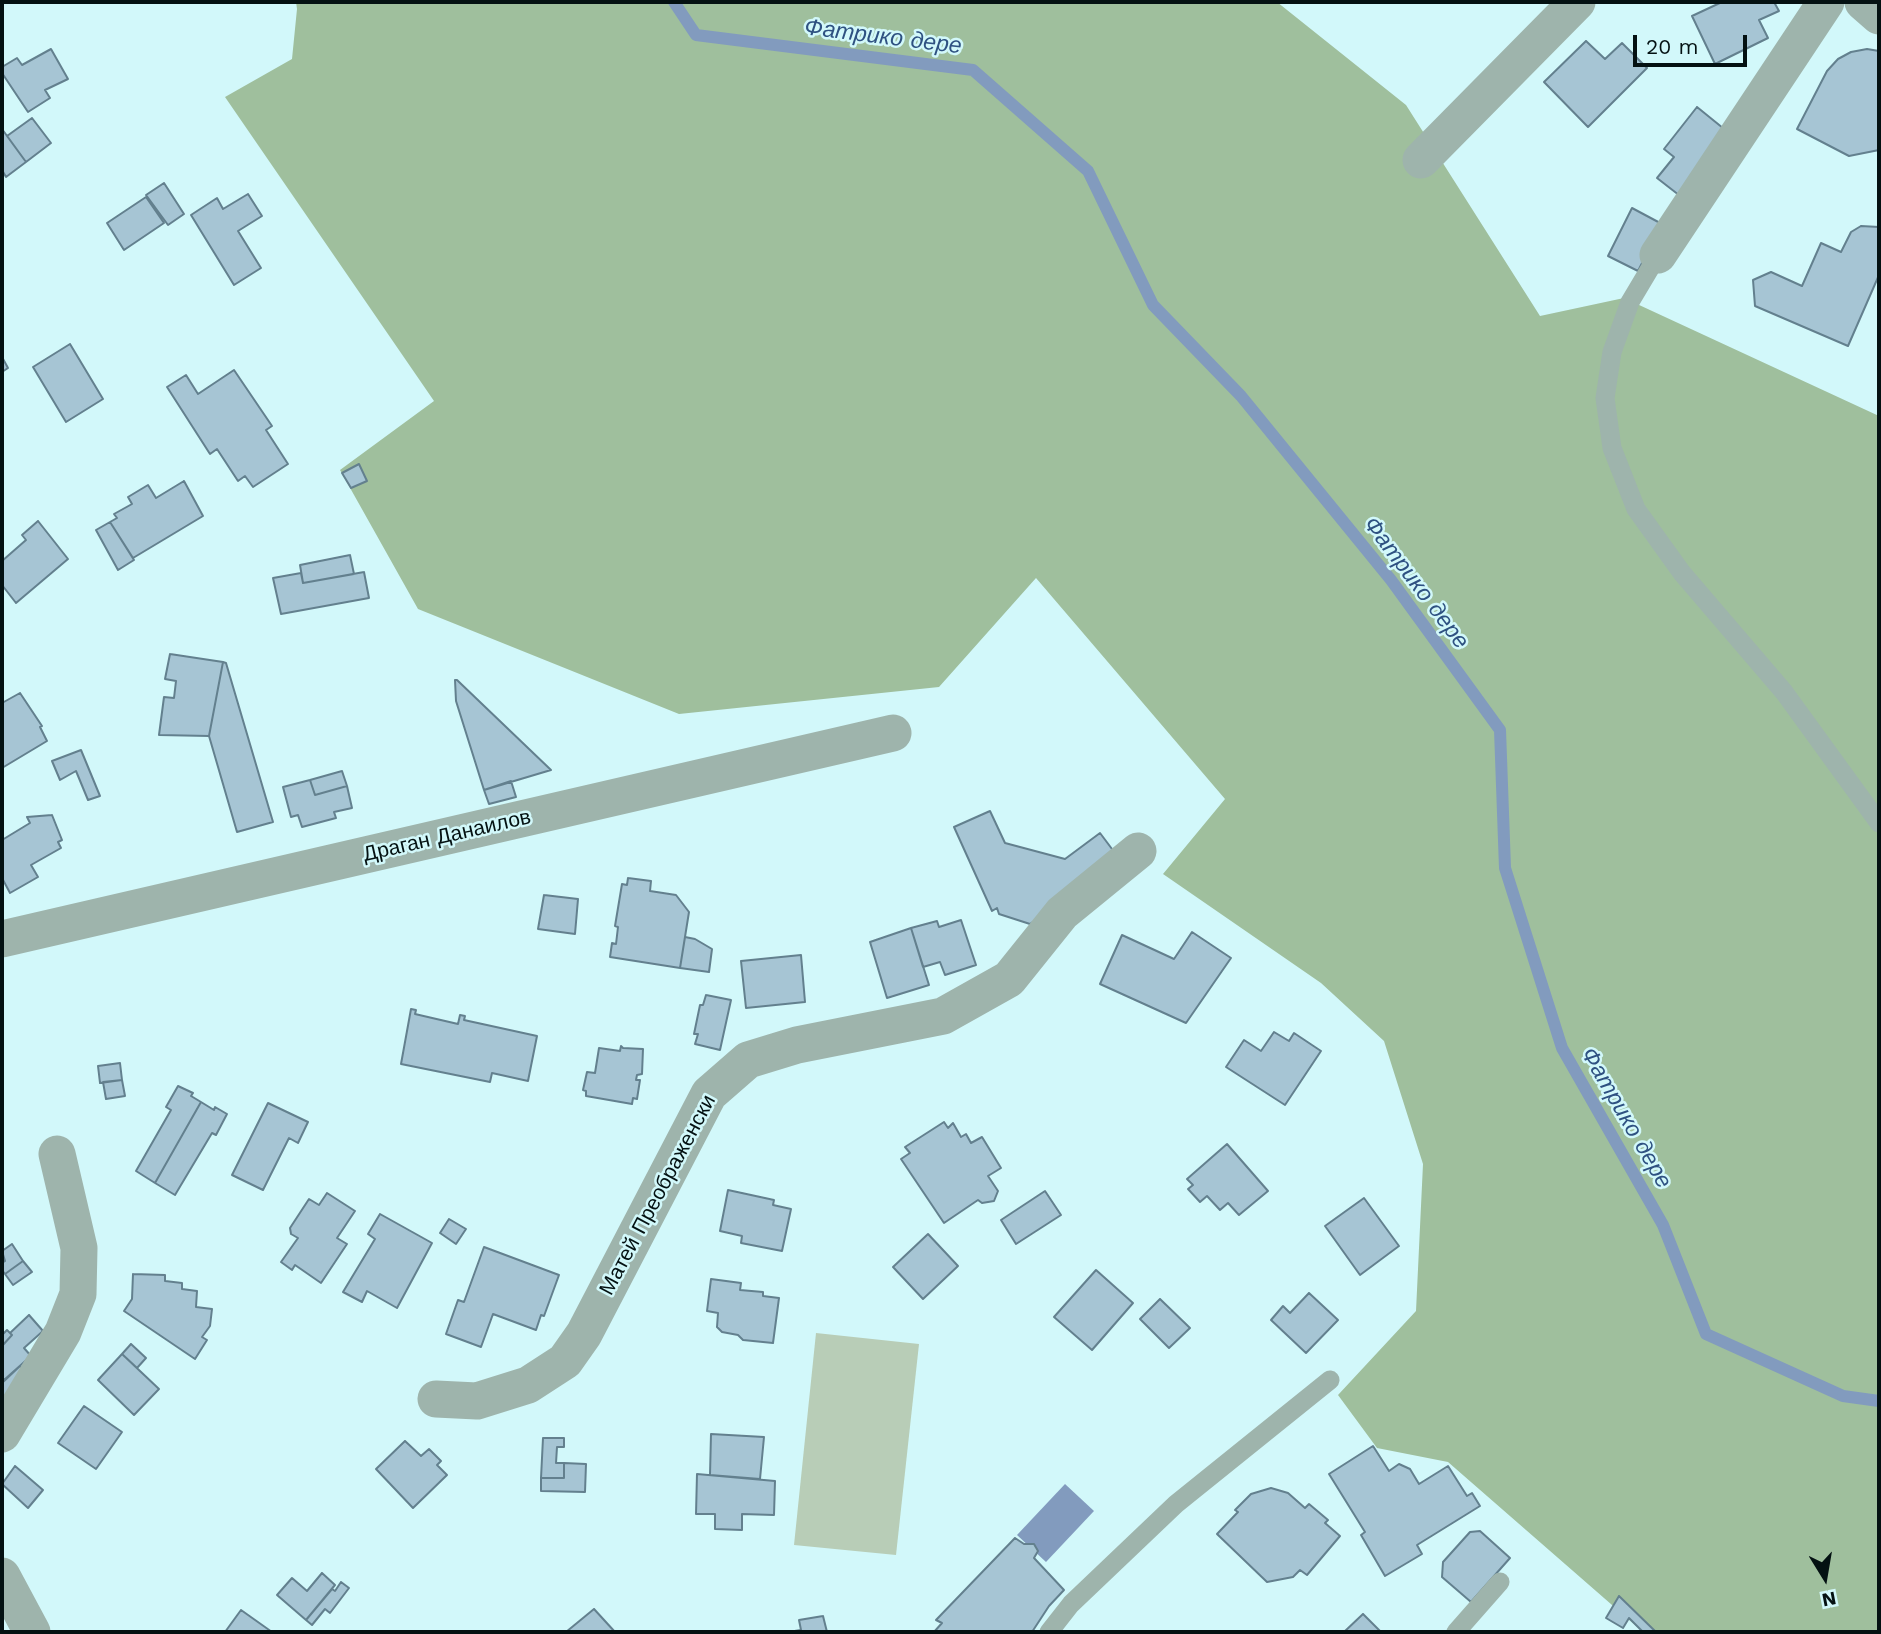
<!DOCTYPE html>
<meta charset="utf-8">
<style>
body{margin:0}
#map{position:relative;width:1881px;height:1634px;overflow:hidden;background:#d2f8fa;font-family:"Work Sans",sans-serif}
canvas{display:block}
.frame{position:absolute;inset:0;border:4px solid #041112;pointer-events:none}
.north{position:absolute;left:1790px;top:1543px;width:70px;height:70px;-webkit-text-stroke:5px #d2f8fa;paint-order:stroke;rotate:169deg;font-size:19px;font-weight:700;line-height:28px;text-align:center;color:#041112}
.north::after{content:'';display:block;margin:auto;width:24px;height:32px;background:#041112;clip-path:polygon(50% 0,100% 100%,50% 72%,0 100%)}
.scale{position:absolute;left:1633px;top:35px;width:114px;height:32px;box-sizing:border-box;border:4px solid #041112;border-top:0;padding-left:9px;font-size:21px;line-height:24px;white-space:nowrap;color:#041112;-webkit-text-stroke:5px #d2f8fa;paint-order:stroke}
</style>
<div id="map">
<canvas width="1881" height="1634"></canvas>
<div class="frame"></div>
<div class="north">N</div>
<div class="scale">20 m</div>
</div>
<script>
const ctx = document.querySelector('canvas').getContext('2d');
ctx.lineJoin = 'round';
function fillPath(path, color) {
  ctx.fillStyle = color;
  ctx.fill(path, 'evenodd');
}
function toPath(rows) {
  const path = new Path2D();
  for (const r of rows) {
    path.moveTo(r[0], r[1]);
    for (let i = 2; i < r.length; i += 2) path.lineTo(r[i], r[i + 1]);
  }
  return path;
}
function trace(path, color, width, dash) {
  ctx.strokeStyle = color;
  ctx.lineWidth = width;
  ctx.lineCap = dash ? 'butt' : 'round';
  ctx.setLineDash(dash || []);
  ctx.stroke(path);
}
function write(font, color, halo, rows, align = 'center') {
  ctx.font = font + ' "Work Sans",sans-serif';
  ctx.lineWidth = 5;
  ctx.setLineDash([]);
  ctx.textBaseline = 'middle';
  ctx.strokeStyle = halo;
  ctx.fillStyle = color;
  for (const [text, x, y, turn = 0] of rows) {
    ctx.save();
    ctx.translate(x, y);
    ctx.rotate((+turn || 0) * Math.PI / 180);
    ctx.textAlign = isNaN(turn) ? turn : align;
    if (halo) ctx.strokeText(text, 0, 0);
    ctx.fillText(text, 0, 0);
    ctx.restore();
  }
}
fillPath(toPath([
 [816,1333,919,1344,896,1555,794,1545]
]), '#b8cdb7');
fillPath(toPath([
 [296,2,1277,2,1406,105,1540,316,1624,298,1879,416,1879,1632,1643,1632,1448,1462,1377,1448,1338,1395,1416,1311,1423,1164,1384,1041,1321,983,1163,874,1225,799,1036,578,939,687,679,714,418,609,340,470,434,401,225,97,292,59,297,9]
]), '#9fbf9d');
fillPath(toPath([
 [1065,1484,1094,1511,1046,1562,1017,1535]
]), '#829bbe');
trace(toPath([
 [674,2,696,35,973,70,1088,171,1153,305,1241,396,1391,580,1500,730,1505,868,1562,1048,1663,1225,1706,1334,1843,1396,1879,1401]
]), '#829bbe', 12);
const building = toPath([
 [1722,2,1774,2,1779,11,1759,20,1768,38,1715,64,1692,16,1722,2],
 [1586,41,1605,59,1622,43,1647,68,1588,127,1544,82,1586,41],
 [51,49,68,79,45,90,50,98,28,112,2,73,2,67,17,58,22,65,51,49],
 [1867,49,1879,51,1879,150,1849,156,1797,129,1827,71,1838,59,1851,52,1867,49],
 [1697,107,1734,137,1684,199,1657,178,1674,157,1664,149,1697,107],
 [32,118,51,143,26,162,7,136,32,118],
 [2,129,26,162,6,177,2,170,2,129],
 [164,183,184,214,168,225,146,195,164,183],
 [248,194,262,216,238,231,261,268,234,285,191,215,217,198,223,209,248,194],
 [146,197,164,223,124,250,107,223,146,197],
 [1632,208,1662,224,1638,271,1608,256,1632,208],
 [1861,226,1879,227,1879,275,1848,346,1755,306,1753,280,1771,272,1802,286,1821,243,1841,252,1851,232,1861,226],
 [70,344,103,399,66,422,33,367,70,344],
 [2,357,8,368,2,372,2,357],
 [234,370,272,426,266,430,288,464,253,487,245,476,238,481,217,449,210,454,167,387,186,375,198,394,234,370],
 [359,464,367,481,351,488,342,473,359,464],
 [184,481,203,516,133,558,110,522,117,518,114,514,132,504,128,497,148,485,156,498,184,481],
 [38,521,68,559,16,603,2,585,2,561,26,540,22,535,38,521],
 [110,522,134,560,118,570,96,530,110,522],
 [350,555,354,574,303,583,300,565,350,555],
 [364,572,369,598,281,614,273,578,301,573,303,583,364,572],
 [170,654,223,662,209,736,159,735,164,697,174,698,176,681,165,679,170,654],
 [223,662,226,663,273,822,237,832,209,736,223,662],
 [455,680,457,680,551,770,484,790,456,701,455,680],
 [20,693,42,726,40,727,47,741,2,768,2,703,20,693],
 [81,750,100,796,88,800,76,771,60,780,52,761,81,750],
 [342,771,347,786,315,795,310,780,342,771],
 [310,780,315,795,347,786,352,808,334,812,336,818,302,827,298,815,291,817,283,787,310,780],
 [511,781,516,797,489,804,484,790,511,781],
 [990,811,1005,843,1065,859,1100,833,1121,861,1030,924,999,914,997,908,992,911,954,827,990,811],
 [52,815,62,840,58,842,61,848,31,865,38,877,10,893,2,878,2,840,30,823,27,817,52,815],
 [628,878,651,881,650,891,676,895,689,912,680,968,610,957,612,943,616,944,618,927,615,926,622,884,627,885,628,878],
 [544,895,578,899,575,934,538,929,544,895],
 [961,920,976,965,945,975,940,962,923,967,911,928,937,921,939,927,961,920],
 [911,928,929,985,887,998,870,942,911,928],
 [1192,932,1231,958,1186,1023,1100,984,1122,935,1174,959,1192,932],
 [685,937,695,939,712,949,709,972,680,968,685,937],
 [801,955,805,1002,746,1008,741,961,801,955],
 [706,995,731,1000,720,1050,695,1044,698,1034,694,1034,700,1005,703,1005,706,995],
 [411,1009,416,1010,415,1014,458,1024,460,1015,465,1016,464,1020,537,1036,528,1081,492,1073,490,1082,401,1064,411,1009],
 [1274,1032,1289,1041,1294,1033,1321,1051,1285,1105,1226,1067,1244,1040,1261,1051,1274,1032],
 [621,1046,623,1048,643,1049,642,1074,637,1075,636,1080,640,1080,637,1099,633,1098,632,1104,586,1096,586,1091,583,1090,587,1072,595,1073,599,1048,620,1051,621,1046],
 [120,1063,122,1080,100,1083,98,1066,120,1063],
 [122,1080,125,1096,106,1099,103,1082,122,1080],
 [178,1086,193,1093,191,1096,201,1102,155,1183,136,1171,171,1110,166,1107,178,1086],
 [201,1102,214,1110,215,1107,227,1114,216,1135,212,1133,175,1195,155,1183,201,1102],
 [268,1103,308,1122,298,1143,289,1138,263,1190,232,1175,268,1103],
 [944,1122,948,1128,953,1123,961,1137,966,1134,971,1143,982,1137,1001,1168,988,1176,998,1191,994,1201,982,1203,978,1200,944,1223,901,1159,910,1153,905,1147,944,1122],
 [1227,1144,1268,1191,1239,1215,1228,1203,1220,1210,1207,1196,1200,1202,1188,1189,1193,1185,1187,1179,1227,1144],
 [728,1190,774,1200,773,1205,791,1209,782,1251,741,1243,742,1236,720,1231,728,1190],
 [1045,1191,1061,1215,1016,1244,1001,1220,1045,1191],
 [327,1193,355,1211,337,1238,347,1244,321,1283,295,1265,292,1270,281,1262,298,1238,291,1234,290,1228,309,1199,319,1205,327,1193],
 [1364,1198,1399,1246,1360,1275,1325,1226,1364,1198],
 [380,1214,432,1243,397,1308,367,1291,362,1302,343,1292,375,1239,368,1234,380,1214],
 [449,1219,466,1229,456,1244,440,1233,449,1219],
 [928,1234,958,1266,923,1299,893,1267,928,1234],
 [12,1244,23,1261,5,1274,2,1270,2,1263,5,1261,2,1251,12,1244],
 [484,1247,559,1275,544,1316,541,1315,536,1330,493,1314,481,1347,446,1334,458,1300,464,1302,484,1247],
 [23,1261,32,1272,13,1285,5,1274,23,1261],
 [1096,1270,1133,1303,1092,1350,1054,1317,1096,1270],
 [133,1274,165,1275,165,1281,182,1283,182,1289,197,1291,196,1307,212,1309,210,1326,202,1337,207,1340,195,1359,124,1311,132,1299,133,1274],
 [711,1279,741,1283,740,1290,763,1292,763,1296,779,1298,773,1343,743,1340,738,1335,722,1332,717,1327,718,1313,707,1311,711,1279],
 [1309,1293,1338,1320,1306,1353,1271,1320,1283,1306,1290,1313,1309,1293],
 [1160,1299,1190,1328,1169,1348,1140,1319,1160,1299],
 [29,1315,43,1331,24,1348,31,1356,4,1380,2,1377,2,1346,12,1335,10,1333,29,1315],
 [7,1330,12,1335,2,1346,2,1335,7,1330],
 [131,1344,146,1358,137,1368,122,1354,131,1344],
 [122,1354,159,1389,134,1415,98,1380,122,1354],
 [20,1366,27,1373,2,1404,2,1383,20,1366],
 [84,1406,122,1432,96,1469,58,1443,84,1406],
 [711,1434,764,1437,760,1479,710,1475,711,1434],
 [543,1438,564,1438,564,1447,557,1447,556,1463,564,1463,564,1478,541,1478,543,1438],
 [405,1441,421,1456,429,1449,441,1461,437,1465,447,1475,413,1508,376,1469,405,1441],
 [1373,1446,1389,1471,1399,1464,1410,1469,1419,1484,1448,1466,1467,1496,1472,1493,1480,1506,1417,1545,1422,1554,1385,1576,1361,1535,1365,1532,1329,1474,1373,1446],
 [564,1463,586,1464,585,1492,541,1491,541,1478,564,1478,564,1463],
 [15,1466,43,1490,28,1508,2,1484,15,1466],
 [697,1474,775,1481,774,1515,742,1514,742,1530,715,1529,715,1514,696,1514,697,1474],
 [1271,1488,1288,1493,1305,1508,1309,1504,1328,1520,1325,1523,1340,1536,1307,1575,1300,1570,1293,1577,1267,1582,1217,1534,1238,1512,1235,1510,1251,1494,1271,1488],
 [1480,1531,1510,1558,1471,1602,1442,1577,1443,1562,1470,1532,1480,1531],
 [1015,1538,1024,1544,1034,1544,1038,1551,1034,1558,1064,1590,1049,1606,1032,1632,934,1632,942,1623,936,1620,1015,1538],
 [322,1573,335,1585,306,1620,277,1595,292,1578,307,1591,322,1573],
 [341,1582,349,1588,330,1613,325,1609,312,1625,306,1620,332,1589,335,1591,341,1582],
 [1619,1596,1656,1632,1643,1632,1629,1618,1623,1628,1606,1618,1619,1596],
 [594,1609,615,1632,566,1632,594,1609],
 [241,1610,272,1632,225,1632,241,1610],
 [1363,1614,1381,1632,1344,1632,1363,1614],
 [823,1616,827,1632,788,1632,801,1630,799,1620,823,1616]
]);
fillPath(building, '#a6c5d4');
trace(building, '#63808e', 2);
trace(toPath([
 [1658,255,1630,302,1612,352,1605,398,1612,448,1636,509,1682,573,1784,692,1879,823],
 [1049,1632,1071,1604,1176,1504,1330,1380],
 [1456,1632,1500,1582]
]), '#9eb4ac', 19);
trace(toPath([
 [1863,2,1879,16],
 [1421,160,1577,2],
 [1658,255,1826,2],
 [2,939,893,733],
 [436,1399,477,1401,528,1385,565,1361,584,1334,709,1094,748,1060,797,1045,943,1016,1009,979,1062,913,1138,851],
 [2,1434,63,1332,78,1294,79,1248,57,1154],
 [2,1576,32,1632]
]), '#9eb4ac', 37);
write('21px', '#041112', '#d2f8fa', [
 ["Драган Данаилов",447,836,-13],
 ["Матей Преображенски",658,1195,-62]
]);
write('italic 23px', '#2e5181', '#d2f8fa', [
 ["Фатрико дере",883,37,7],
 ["Фатрико дере",1416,583,53],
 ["Фатрико дере",1626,1118,60]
]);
</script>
